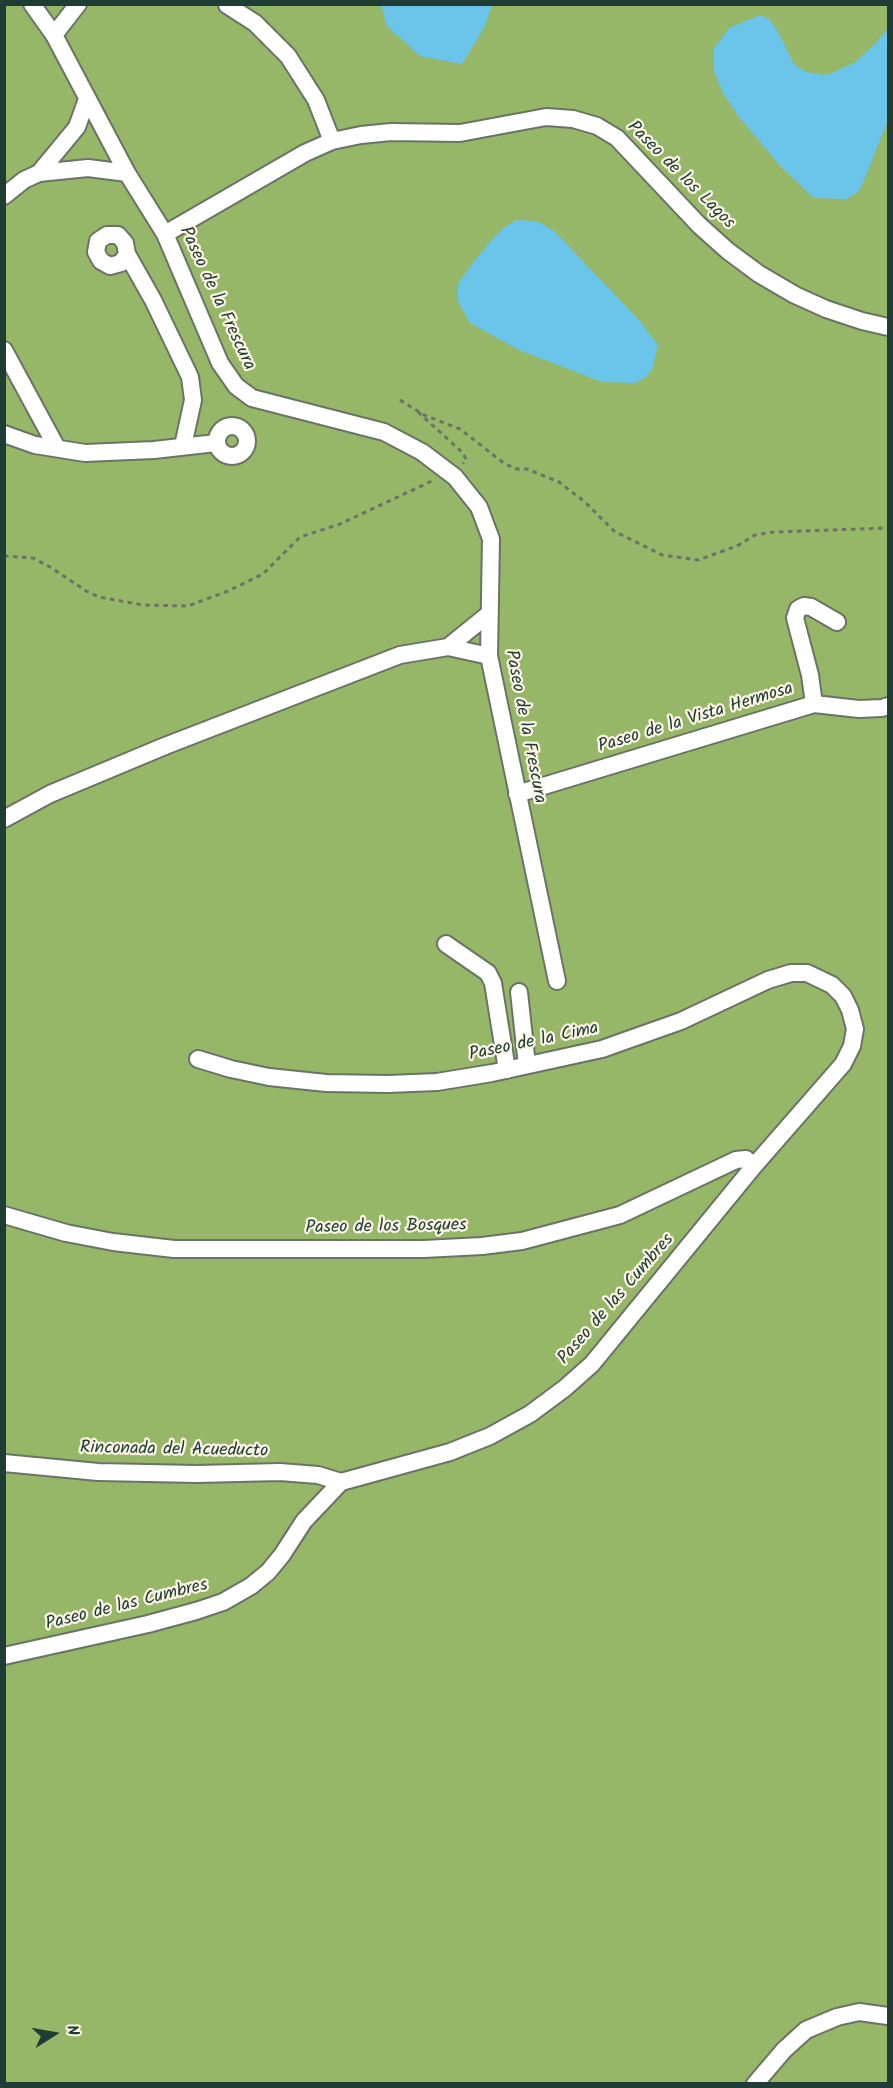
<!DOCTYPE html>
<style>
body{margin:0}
#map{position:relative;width:893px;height:2088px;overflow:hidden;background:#f2dbbc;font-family:Kalam,sans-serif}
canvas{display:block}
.frame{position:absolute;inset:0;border:6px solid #1f3d34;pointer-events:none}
.north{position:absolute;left:24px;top:2004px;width:60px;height:60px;-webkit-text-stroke:4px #fcf5e5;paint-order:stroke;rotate:79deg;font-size:16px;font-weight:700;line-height:24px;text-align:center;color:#1f3d34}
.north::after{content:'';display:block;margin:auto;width:21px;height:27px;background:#1f3d34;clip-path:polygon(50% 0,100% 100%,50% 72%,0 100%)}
</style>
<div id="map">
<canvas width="893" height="2088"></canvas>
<div class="frame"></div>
<div class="north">N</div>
</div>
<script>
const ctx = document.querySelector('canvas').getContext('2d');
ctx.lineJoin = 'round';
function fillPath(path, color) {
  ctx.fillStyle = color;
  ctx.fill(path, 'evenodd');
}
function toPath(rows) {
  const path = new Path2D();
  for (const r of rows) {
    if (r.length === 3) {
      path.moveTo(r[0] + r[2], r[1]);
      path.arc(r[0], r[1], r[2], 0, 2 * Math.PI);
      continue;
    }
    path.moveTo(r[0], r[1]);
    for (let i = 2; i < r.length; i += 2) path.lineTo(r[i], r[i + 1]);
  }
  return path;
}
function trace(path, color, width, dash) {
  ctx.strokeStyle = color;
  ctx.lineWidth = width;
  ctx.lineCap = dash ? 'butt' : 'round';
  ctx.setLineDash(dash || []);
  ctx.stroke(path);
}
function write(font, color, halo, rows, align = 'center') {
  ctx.font = font + ' Kalam,sans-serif';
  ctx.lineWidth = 4.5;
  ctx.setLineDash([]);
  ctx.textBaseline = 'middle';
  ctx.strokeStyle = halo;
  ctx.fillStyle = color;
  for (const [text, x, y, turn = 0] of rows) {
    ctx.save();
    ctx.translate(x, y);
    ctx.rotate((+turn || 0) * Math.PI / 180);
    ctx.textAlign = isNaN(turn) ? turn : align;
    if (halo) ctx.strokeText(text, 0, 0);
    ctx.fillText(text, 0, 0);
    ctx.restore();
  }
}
fillPath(toPath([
 [5,5,888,5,888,2083,5,2083]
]), '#96b668');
fillPath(toPath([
 [381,5,381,4,492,5,485,26,462,64,420,56,387,26],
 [761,15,769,19,777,30,794,64,806,72,827,75,854,63,875,44,888,28,888,120,865,178,859,191,847,199,814,198,782,168,739,117,723,93,714,71,714,48,729,28],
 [517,220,537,221,554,231,640,321,658,345,652,370,645,378,635,383,602,382,519,350,470,323,458,301,458,287,460,280,475,260,491,241,503,228]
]), '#6bc4e9');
const minor = toPath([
 [32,4,54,35,127,173,165,234,220,363,236,386,252,398,384,432,422,452,455,477,479,507,491,539,489,656,557,981],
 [227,5,255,23,288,56,316,100,332,141],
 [54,35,78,4],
 [39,173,77,127,87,99],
 [4,196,24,180,39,173,88,168,127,173],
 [165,234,305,153,332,141,361,135,391,132,460,133,546,117,573,119,597,126,617,138,699,225,728,251,759,274,795,295,826,309,862,321,888,327],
 [127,254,121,263,110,266,101,261,96,252,98,241,107,235,118,235,125,243,127,254,153,300,190,377,193,400,183,446],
 [4,350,57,448],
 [232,441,15],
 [4,434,35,445,85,453,154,450,216,443],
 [448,647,490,613],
 [814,704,810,675,795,618,798,609,804,606,811,607,837,622],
 [517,794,814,704,859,709,882,708,888,706],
 [4,819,50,794,165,746,400,655,448,647,489,656],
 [446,944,488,973,493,983,507,1070],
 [519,992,527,1065],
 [4,1215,66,1233,113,1242,174,1249,424,1249,482,1246,522,1241,620,1215,736,1160,746,1159,754,1166],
 [4,1463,98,1472,197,1474,280,1472,318,1475,341,1482],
 [4,1656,148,1624,196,1611,223,1602,251,1586,268,1572,282,1555,304,1521,341,1482,450,1452,490,1436,530,1414,565,1388,592,1364,754,1166,843,1064,852,1046,855,1029,850,1010,843,996,832,985,807,973,791,973,768,980,681,1021,602,1049,492,1073,437,1082,388,1084,326,1083,269,1077,231,1069,198,1059],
 [755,2084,784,2050,806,2030,837,2017,859,2012,888,2016]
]);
trace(minor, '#697464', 20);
trace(toPath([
 [400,400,424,415,460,429,505,464,517,469,527,469,559,482,585,502,614,531,662,555,698,560,737,546,755,535,774,532,888,528],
 [418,412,462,452,466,459,463,464],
 [4,556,33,558,52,568,86,591,99,597,143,605,188,606,228,591,263,574,300,537,340,524,434,480]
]), '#697464', 3, [4.5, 4.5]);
trace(minor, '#fff', 16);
write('18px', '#1f3d34', '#fcf5e5', [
 ["Paseo de los Lagos",680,176,45],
 ["Paseo de la Frescura",216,299,65],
 ["Paseo de la Vista Hermosa",696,719,-17],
 ["Paseo de la Frescura",524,727,79],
 ["Paseo de la Cima",534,1043,-12],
 ["Paseo de los Bosques",386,1228,-1],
 ["Paseo de las Cumbres",617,1300,-49],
 ["Rinconada del Acueducto",174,1451,1],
 ["Paseo de las Cumbres",127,1606,-14]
]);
</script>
